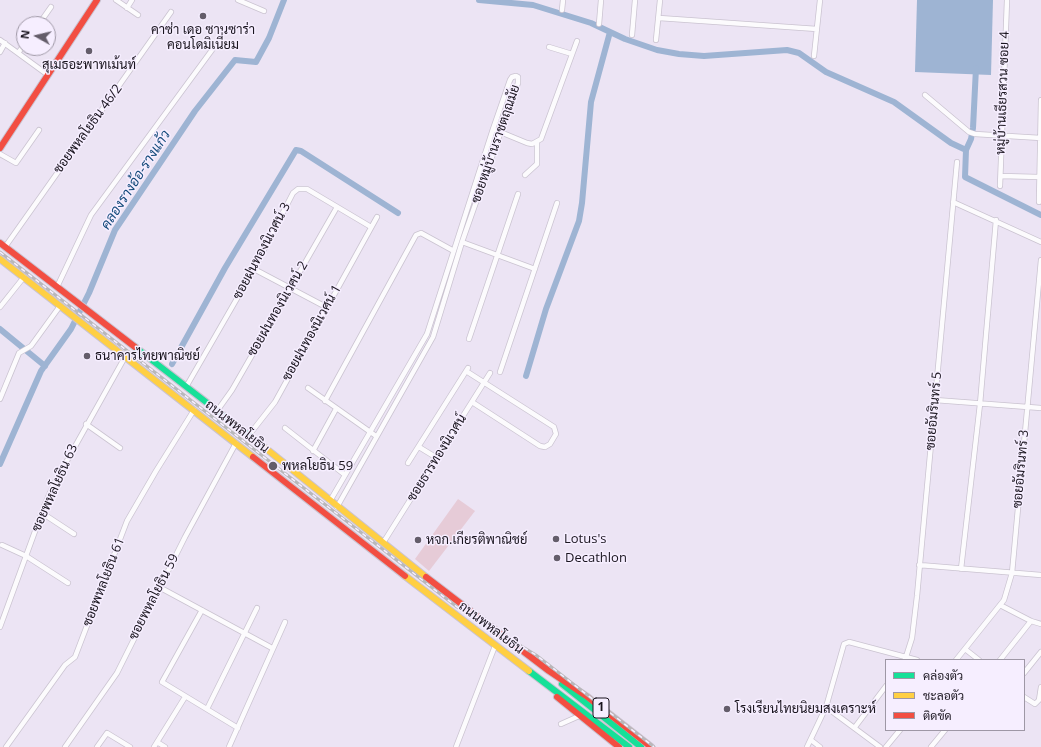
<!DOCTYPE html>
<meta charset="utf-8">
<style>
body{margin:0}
#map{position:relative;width:1041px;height:747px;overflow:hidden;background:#ece4f4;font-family:"Open Sans",Sarabun,sans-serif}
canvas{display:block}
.legend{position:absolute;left:885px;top:659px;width:140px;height:72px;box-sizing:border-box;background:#f6eeff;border:1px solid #9e97a5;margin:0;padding:5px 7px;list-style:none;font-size:12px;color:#1a151f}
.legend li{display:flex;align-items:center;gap:8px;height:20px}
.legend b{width:20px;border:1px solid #9e97a5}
.north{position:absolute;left:16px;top:16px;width:40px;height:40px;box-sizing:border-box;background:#f6eeff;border:1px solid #9e97a5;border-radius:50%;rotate:278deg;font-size:11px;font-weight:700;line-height:16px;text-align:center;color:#1a151f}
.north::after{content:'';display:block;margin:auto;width:14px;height:18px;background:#645d6a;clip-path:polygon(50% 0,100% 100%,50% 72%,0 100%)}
</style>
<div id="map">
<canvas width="1041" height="747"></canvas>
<ul class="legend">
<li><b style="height:5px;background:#16e098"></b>คล่องตัว</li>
<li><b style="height:5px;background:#ffcf43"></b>ชะลอตัว</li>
<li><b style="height:5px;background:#f24e42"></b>ติดขัด</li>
</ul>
<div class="north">N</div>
</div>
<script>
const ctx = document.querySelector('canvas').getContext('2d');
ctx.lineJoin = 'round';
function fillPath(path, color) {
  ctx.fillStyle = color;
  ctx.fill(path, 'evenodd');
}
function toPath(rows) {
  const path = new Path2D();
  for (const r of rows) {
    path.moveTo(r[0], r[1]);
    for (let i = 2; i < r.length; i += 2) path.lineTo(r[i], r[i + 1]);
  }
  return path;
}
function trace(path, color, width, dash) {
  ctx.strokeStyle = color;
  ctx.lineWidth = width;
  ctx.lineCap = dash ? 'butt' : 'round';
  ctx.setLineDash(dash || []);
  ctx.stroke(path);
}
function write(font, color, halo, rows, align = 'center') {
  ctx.font = font + ' "Open Sans",Sarabun,sans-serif';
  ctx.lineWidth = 3;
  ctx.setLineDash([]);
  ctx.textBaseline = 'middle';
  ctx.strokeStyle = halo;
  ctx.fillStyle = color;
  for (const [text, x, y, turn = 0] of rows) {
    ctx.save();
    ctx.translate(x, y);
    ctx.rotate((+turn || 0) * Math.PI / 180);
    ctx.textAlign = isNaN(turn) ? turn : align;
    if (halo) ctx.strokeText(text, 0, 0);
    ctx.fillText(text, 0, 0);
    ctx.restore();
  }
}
fillPath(toPath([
 [458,499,475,511,429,571,415,559]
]), '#e6cbd7');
fillPath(toPath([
 [917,0,993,0,991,75,915,72]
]), '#9eb4d3');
trace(toPath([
 [479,0,533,5,591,23,625,39,657,50,679,54,704,56,787,50,799,53,826,72,894,102,951,143,966,150,965,177,1041,215],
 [966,150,971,139,973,128,976,68],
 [0,329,45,366],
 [172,364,225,268,296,150,301,151,398,213],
 [526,376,546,309,579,221,582,203,591,102,610,32],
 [0,464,41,371,71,329,89,293,115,230,195,111,235,60,256,62,269,38,284,0]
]), '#9eb4d3', 6);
const street = toPath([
 [116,0,138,15],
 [238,0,264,11],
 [127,8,132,0],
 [562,10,563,0],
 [659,18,817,29],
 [39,24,51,7],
 [599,24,601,0],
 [632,35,635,0],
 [0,40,48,75],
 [656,40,660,0],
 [549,47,572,54],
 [0,52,5,43],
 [18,53,24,45],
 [814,56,820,0],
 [925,95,969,132,975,134,1041,138],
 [493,129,527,143,532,144,541,139,577,41],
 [0,154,16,163,39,130],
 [525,175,537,164,537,143],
 [1001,176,1039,177],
 [1000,186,1007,0],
 [953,202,1041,242],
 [1039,202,1041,100],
 [462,242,535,269],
 [5,247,171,12],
 [254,269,326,307],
 [57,287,91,215,212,50],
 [0,307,24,277],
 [469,339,518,194],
 [466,371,554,427,556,434,550,444,545,447,540,446,472,402],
 [500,372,557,203],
 [186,387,254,269,293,193,298,189,307,189,371,227],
 [308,388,376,436],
 [0,399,19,353,31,346,60,306],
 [935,400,1041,408],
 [325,401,416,235,421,233,452,250],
 [217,411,232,390,337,207],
 [86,424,120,448],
 [285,428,345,475],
 [249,435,275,402,377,217],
 [419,447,437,458],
 [313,451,336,409],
 [408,463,468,368],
 [330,501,427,334,493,129,510,80,512,77,516,76,518,77,518,83,462,242,433,337,337,507],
 [42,513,74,534],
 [383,543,490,373],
 [2,545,26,556,68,583],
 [919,565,1041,575],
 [961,569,980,404,996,220],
 [159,587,272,648],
 [1000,605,1031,621,1041,624],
 [202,610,162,682,238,728],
 [0,627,45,504,54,484,125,357],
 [965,649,979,660],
 [905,660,912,638,917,596,957,162],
 [956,660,1004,600,1012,573,1041,260],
 [1000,660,1031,621],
 [1024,673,1041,652],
 [1024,697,1035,704,1039,700,1041,687],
 [826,707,880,747],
 [207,709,257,608],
 [561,724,579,716],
 [855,727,886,686],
 [811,740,820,747],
 [157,742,165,747],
 [6,747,65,665,75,657,127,521,156,471,194,410],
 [65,747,117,673,185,537,236,443],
 [97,747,107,733,130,747],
 [154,747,185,697],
 [229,747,285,622],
 [456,747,495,646],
 [807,747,826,707,844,644,849,642,917,660],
 [886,747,900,730],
 [931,747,945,730]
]);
const fast = toPath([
 [135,347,264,447],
 [529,671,629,747],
 [562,684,641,747]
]);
const slow = toPath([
 [0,259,253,457],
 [264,447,426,577],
 [405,576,529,671]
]);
const jam = toPath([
 [0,148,97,0],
 [0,243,135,347],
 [253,457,405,576],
 [426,577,549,671,586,696,651,747],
 [557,697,619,747]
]);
trace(street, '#cac3d0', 6);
trace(fast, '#cac3d0', 8);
trace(slow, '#cac3d0', 8);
trace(jam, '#cac3d0', 8);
trace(street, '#fcfbfd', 4.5);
trace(fast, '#16e098', 6);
trace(slow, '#ffcf43', 6);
trace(jam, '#f24e42', 6);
const rail = toPath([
 [0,252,457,607,536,655,654,747]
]);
trace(rail, '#b9b8bb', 3);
trace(rail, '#f6eeff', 1.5, [4.5]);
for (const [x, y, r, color] of [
 [203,16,4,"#645d6a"],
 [89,51,4,"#645d6a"],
 [87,356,4,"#645d6a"],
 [273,466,5,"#645d6a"],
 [556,539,4,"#645d6a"],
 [418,540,4,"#645d6a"],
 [557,558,4,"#645d6a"],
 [727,709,4,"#645d6a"]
]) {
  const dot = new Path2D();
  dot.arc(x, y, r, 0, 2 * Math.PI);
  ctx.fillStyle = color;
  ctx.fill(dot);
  trace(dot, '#f6eeff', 1.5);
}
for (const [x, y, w] of [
 [601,708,16]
]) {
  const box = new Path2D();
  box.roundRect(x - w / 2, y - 10, w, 20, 3);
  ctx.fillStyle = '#f6eeff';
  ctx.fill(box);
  trace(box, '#1a151f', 1);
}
write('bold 12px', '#1a151f', null, [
 ["1",601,708]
]);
write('13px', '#1a151f', '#f6eeff', [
 ["คาซ่า เดอ ซานซาร่า",203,30,"center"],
 ["คอนโดมิเนี่ยม",203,45,"center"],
 ["สุเมธอะพาทเม้นท์",89,65,"center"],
 ["ธนาคารไทยพาณิชย์",95,356],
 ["พหลโยธิน 59",282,466],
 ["Lotus's",564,539],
 ["หจก.เกียรติพาณิชย์",426,540],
 ["Decathlon",565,558],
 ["โรงเรียนไทยนิยมสงเคราะห์",735,709]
], 'left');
write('13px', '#1a151f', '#f6eeff', [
 ["หมู่บ้านเธียรสวน ซอย 4",1003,93,-88],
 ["ซอยพหลโยธิน 46/2",88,129,-54],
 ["ซอยหมู่บ้านราชตฤณมัย",496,144,-71],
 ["ซอยฝนทองนิเวศน์ 3",262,251,-62],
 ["ซอยฝนทองนิเวศน์ 2",278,309,-60],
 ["ซอยฝนทองนิเวศน์ 1",312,333,-61],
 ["ซอยอัมรินทร์ 5",934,411,-85],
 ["ถนนพหลโยธิน",237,427,38],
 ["ซอยธารทองนิเวศน์",437,458,-58],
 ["ซอยอัมรินทร์ 3",1021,469,-85],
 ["ซอยพหลโยธิน 63",55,488,-66],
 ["ซอยพหลโยธิน 61",104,582,-69],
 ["ซอยพหลโยธิน 59",154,597,-63],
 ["ถนนพหลโยธิน",491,628,37]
]);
write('italic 14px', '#144a7b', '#f6eeff', [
 ["คลองรางอ้อ-รางแก้ว",136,180,-57]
]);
</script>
